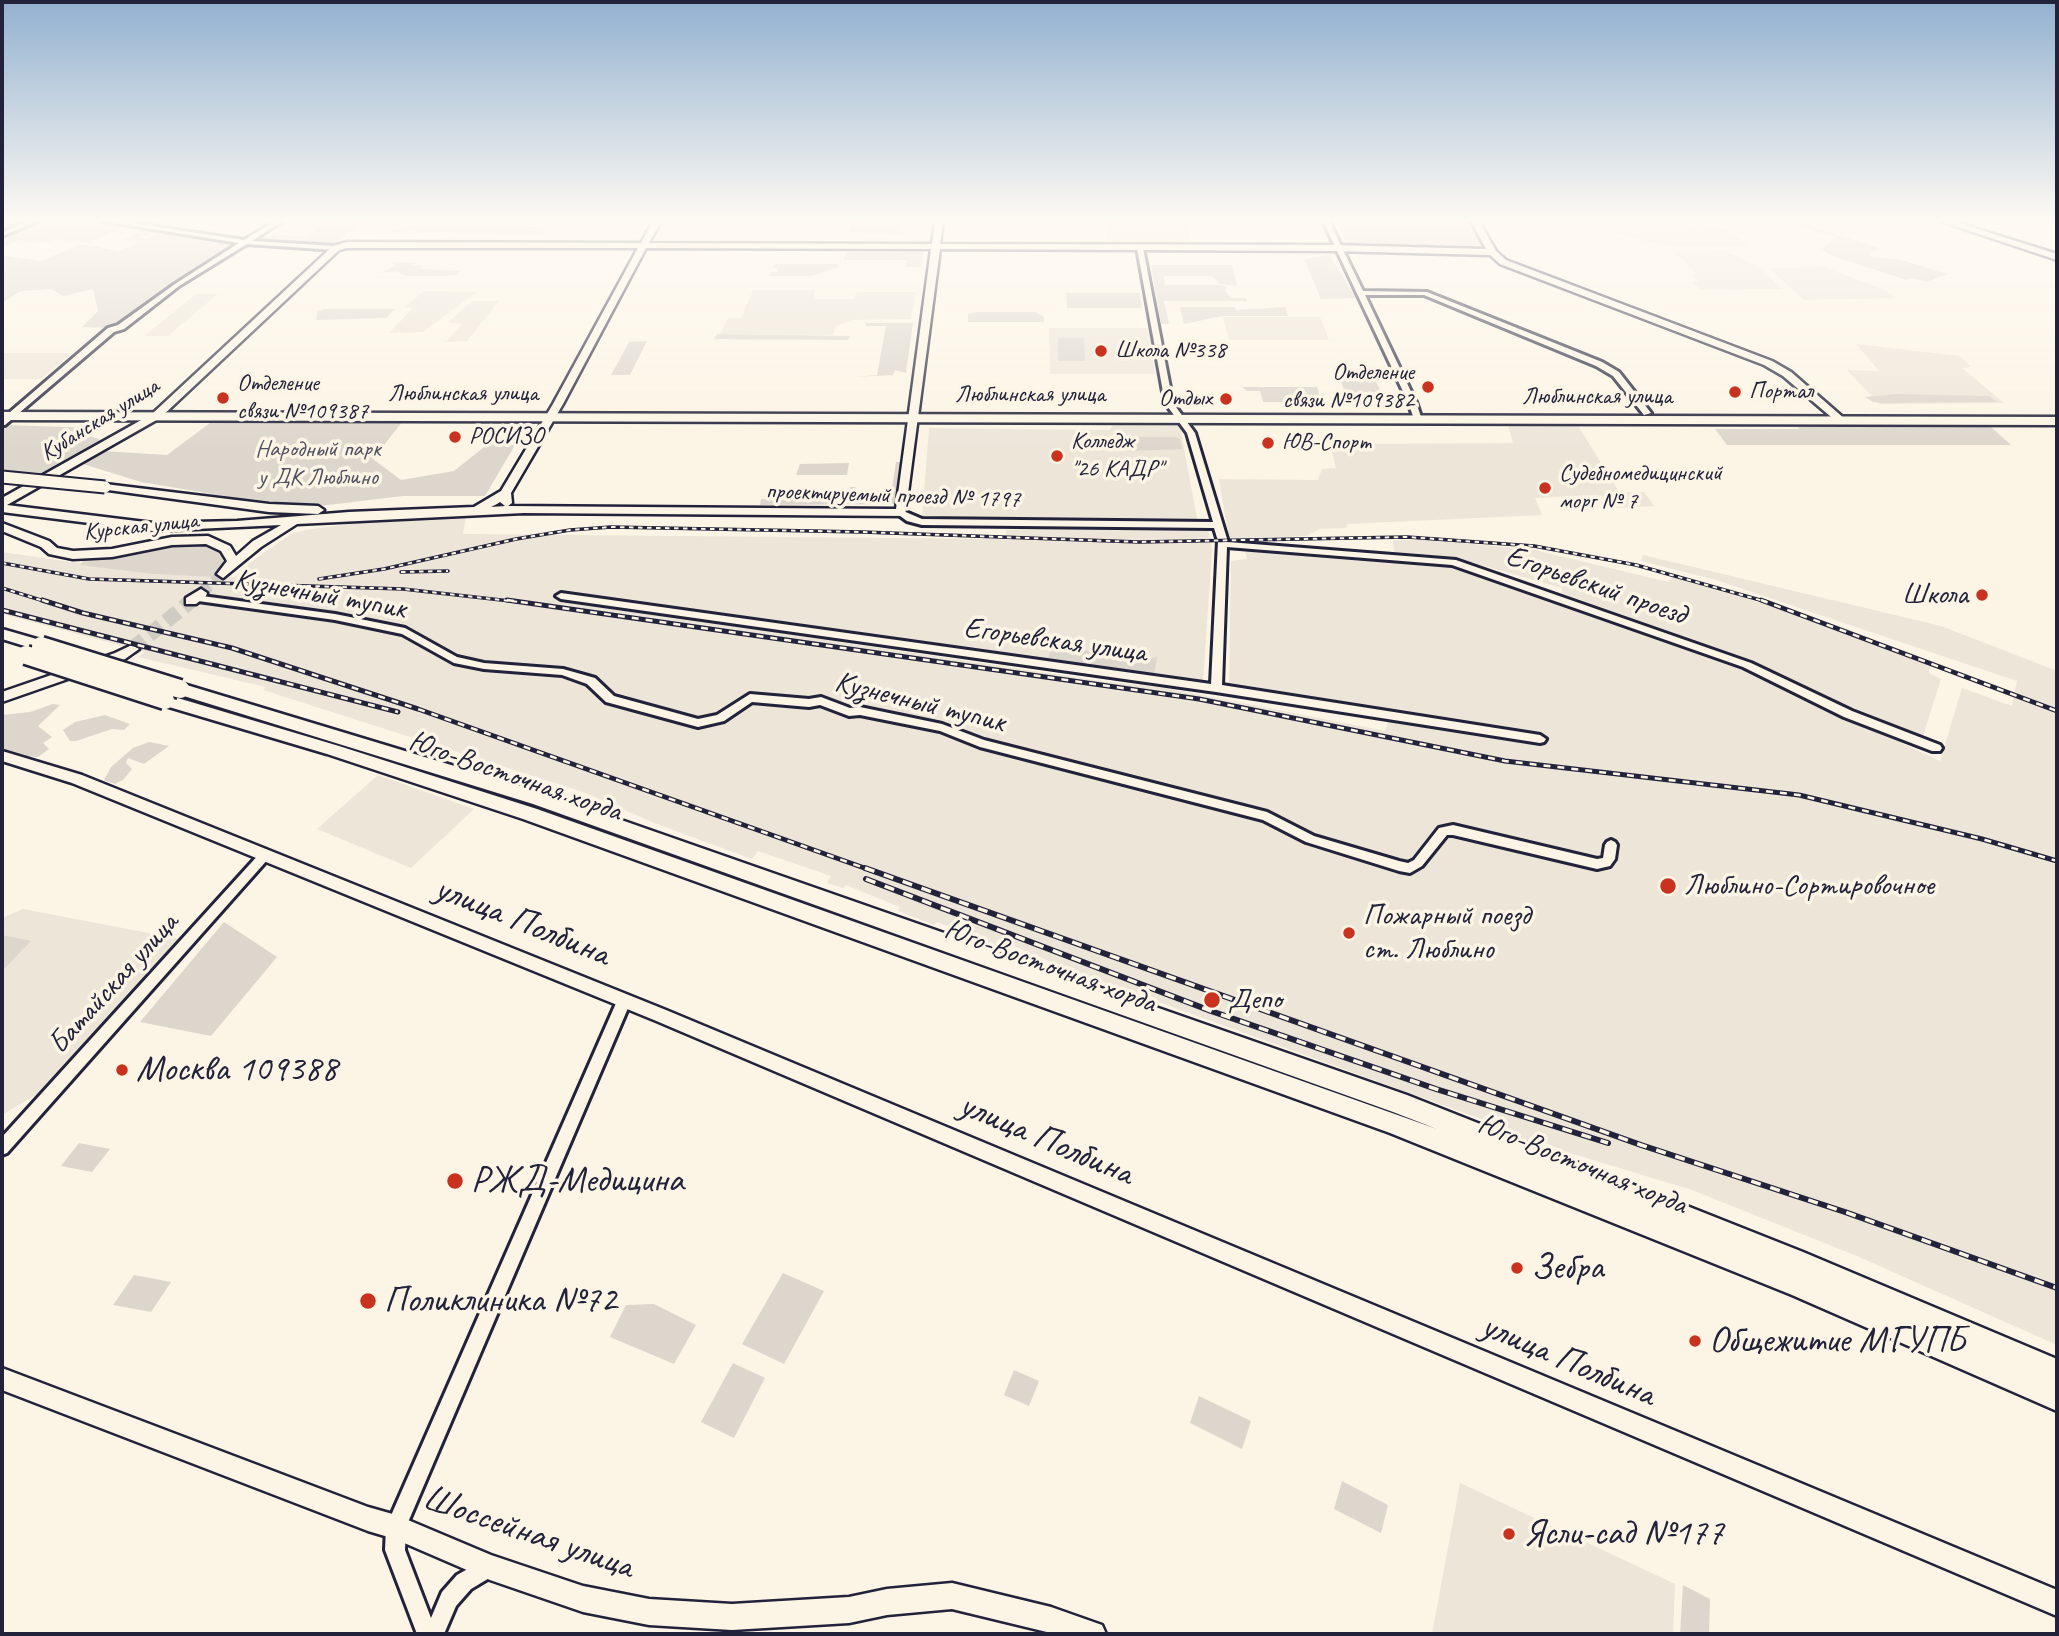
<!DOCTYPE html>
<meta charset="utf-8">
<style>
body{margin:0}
#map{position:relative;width:2059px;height:1636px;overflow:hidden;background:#fcf5e5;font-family:Caveat,sans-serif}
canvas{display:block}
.frame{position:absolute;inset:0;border:4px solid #22223b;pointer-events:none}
</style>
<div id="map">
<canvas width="2059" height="1636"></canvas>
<div class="frame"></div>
</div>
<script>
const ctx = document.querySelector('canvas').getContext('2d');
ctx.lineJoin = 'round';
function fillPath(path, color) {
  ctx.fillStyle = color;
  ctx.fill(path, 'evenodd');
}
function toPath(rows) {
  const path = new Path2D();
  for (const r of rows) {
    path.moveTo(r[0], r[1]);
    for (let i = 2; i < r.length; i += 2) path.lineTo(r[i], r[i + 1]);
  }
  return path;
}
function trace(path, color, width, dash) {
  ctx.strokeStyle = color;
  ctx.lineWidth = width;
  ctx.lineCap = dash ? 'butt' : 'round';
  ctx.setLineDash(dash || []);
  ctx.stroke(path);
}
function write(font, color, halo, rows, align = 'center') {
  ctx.font = font + ' Caveat,sans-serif';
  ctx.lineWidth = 7;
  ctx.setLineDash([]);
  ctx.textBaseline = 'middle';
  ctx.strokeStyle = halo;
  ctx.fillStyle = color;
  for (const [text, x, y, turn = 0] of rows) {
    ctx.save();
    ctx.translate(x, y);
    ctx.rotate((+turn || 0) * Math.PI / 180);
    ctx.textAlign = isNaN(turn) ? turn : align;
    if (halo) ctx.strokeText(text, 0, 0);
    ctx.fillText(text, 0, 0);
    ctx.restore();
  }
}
fillPath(toPath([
 [1106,221,1186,221,1191,243,1107,242],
 [1617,225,1708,226,1732,231,1748,247,1669,247,1626,236],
 [1725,251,1756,265,1783,289,1700,290,1692,282,1698,281,1693,275,1697,274,1675,252],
 [1824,267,1885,290,1896,298,1804,300,1769,268],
 [753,290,815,290,813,299,854,299,857,292,916,292,911,319,853,320,836,326,833,335,720,334,728,318,741,318],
 [424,291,477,292,423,332,389,333,413,308,405,307],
 [196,294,218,294,168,336,144,336],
 [473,301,499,301,467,341,446,342,462,324,448,322],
 [1223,317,1320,317,1329,340,1229,340],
 [1049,328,1148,328,1155,374,1050,374],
 [1856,344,1960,356,1971,367,1962,368,2004,403,1879,404,1847,370,1879,371],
 [72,353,41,379,2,379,2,353],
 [1577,424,1619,492,1644,492,1654,506,1614,508,1606,497,1597,495,1535,498,1542,515,1347,524,1346,528,1320,529,1306,536,1229,539,1219,479,1318,480,1322,469,1336,468,1330,444,1513,443,1508,425],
 [1113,425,1180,426,1197,519,1028,522,922,518,929,428,1110,430],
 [466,516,463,534,1006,539,1006,530,1122,526,1208,529,1212,549,1203,682,656,605,558,593,553,599,1101,681,1166,688,1385,731,1391,713,1229,686,1231,561,1247,559,1245,551,1272,551,1458,567,1745,670,1940,761,1962,688,2012,706,2017,681,1716,580,1641,561,1643,555,1941,626,2057,671,2057,1345,1857,1256,1692,1190,1563,1151,1540,1140,1539,1144,1487,1124,1487,1121,1065,968,998,939,995,945,937,922,934,925,898,911,900,907,846,885,843,888,827,883,831,876,758,851,752,859,657,824,583,792,263,690,266,687,138,657,145,652,2,614,2,552,153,574,235,577,251,562,291,534,305,530,396,518],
 [1393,540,1432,540,1535,550,1668,582,1674,575,1817,621,1930,665,1929,673,1941,679,1922,739,1802,688,1747,660,1562,593,1562,588,1453,557,1394,552],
 [378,775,474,809,411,868,317,829],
 [23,909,180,939,37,1094,2,1115,2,918],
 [1460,1483,1675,1584,1673,1634,1432,1634]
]), '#ece5d8');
fillPath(toPath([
 [2,221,121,221,134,223,89,243,54,239,45,243,19,240,2,247],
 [325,221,362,221,339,241,325,246,259,240,266,235,308,236],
 [853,221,904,222,902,233,849,232],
 [1336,221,1465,221,1485,245,1434,248,1348,246],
 [1783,221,1794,221,1882,249,1869,252,1871,257,1898,259,1947,274,1927,282,1913,278,1906,280,1830,255,1822,249,1836,237],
 [394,223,528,225,527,227,546,227,541,233,420,232,411,230,413,228,405,232,387,232,408,227,391,226],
 [141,230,160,232,139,237,145,239,158,234,184,234,181,237,234,245,174,283,114,328,82,327,98,311,93,289,63,296,51,289,21,291,2,303,2,255,41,261,81,244,120,251,138,243,125,240],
 [846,252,923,252,921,267,906,267,907,260,843,260],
 [1330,255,1332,259,1356,298,1321,299,1304,259],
 [389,262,417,263,412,265,422,266,420,269,460,271,457,275,445,276,407,276,395,271,381,273,396,265],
 [775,264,837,264,838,267,812,276,770,276,771,272,777,272,778,268,773,268],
 [1151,265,1232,265,1237,286,1221,284,1211,276,1164,276,1165,285,1219,285,1227,287,1225,291,1232,298,1246,298,1247,301,1164,301,1169,324,1161,324],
 [1066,293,1140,293,1142,308,1067,308],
 [1180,307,1235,307,1236,310,1285,307,1288,316,1222,316,1184,324],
 [324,309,395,309,386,318,316,320,317,312],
 [977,312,1035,312,1044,317,1044,322,968,322,968,314],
 [866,323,913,323,906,373,895,370,893,375,855,377,877,375,886,326,866,326],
 [717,334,850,336,848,340,714,339],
 [1058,338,1084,338,1085,361,1058,361],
 [647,341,630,375,611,375,629,342],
 [1339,377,1374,377,1381,392,1345,392],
 [1242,387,1317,387,1322,402,1263,402,1260,391,1247,391],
 [1897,394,1989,396,1997,402,1885,403,1873,402,1865,397],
 [214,420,403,421,373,459,401,480,454,471,488,444,515,445,485,496,403,496,319,506,236,498,141,482,83,464,103,451,167,455],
 [6,425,94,428,84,434,101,440,41,473,2,471,2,429],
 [1798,427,1991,427,2011,445,1727,445,1715,429,1799,429],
 [1127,437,1175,437,1180,439,1182,449,1129,451,1125,449,1123,439],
 [896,462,901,462,896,504,760,505,761,499,847,500,850,487,855,487,859,492,852,497,852,502,890,502],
 [849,463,847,475,796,475,800,464],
 [187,543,205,544,216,547,221,553,224,565,215,577,153,574,80,565,84,560],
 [1052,646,1148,659,1157,657,1154,676,1047,662],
 [53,704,60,705,38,726,52,737,43,743,49,749,38,757,19,756,2,748,2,715,30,712],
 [105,715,130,724,124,730,112,729,76,741,70,741,63,730,75,722],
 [149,742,169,746,144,764,128,758,126,763,132,769,123,780,115,784,104,780,111,767,133,748],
 [224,922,277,957,211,1036,140,1022],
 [2,935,31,941,2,971],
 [79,1143,110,1149,92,1172,61,1166],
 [783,1273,824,1291,784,1364,742,1344],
 [134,1275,171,1282,151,1312,113,1305],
 [654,1304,696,1325,674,1364,610,1337,626,1305],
 [733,1363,765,1378,734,1438,701,1422],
 [1014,1370,1039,1381,1029,1406,1004,1395],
 [1199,1396,1251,1421,1242,1449,1190,1423],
 [1342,1481,1388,1505,1381,1533,1334,1509],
 [1683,1585,1710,1599,1709,1634,1680,1634]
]), '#dcd6cc');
trace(toPath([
 [201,593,223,574]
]), '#d0cbc3', 11, [11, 6]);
trace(toPath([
 [132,649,191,601]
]), '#d0cbc3', 15, [15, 7]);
const street = toPath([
 [30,221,38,221,2,236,2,232,30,221],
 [103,221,118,221,244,240,275,221,282,221,252,241,336,246,339,248,336,250,247,244,179,286,124,329,114,332,5,425,2,425,2,419,108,328,118,325,175,284,239,243,103,221],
 [1323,221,1329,221,1363,291,1427,292,1602,362,1619,372,1651,413,1644,415,1613,376,1596,366,1424,295,1365,295,1416,402,1422,420,1415,422,1408,402,1323,221],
 [1140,246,1143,248,1173,403,1195,433,1228,542,1456,560,1751,663,1852,711,1940,745,1942,748,1940,751,1932,751,1844,717,1743,667,1452,565,1227,547,1222,685,1540,735,1546,739,1544,742,1540,743,1216,692,561,599,556,596,561,593,1211,684,1218,541,1214,528,922,525,907,521,896,513,901,510,922,519,1213,522,1187,433,1165,403,1137,248,1140,246],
 [195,595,335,614,405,628,457,657,484,663,563,669,595,678,614,696,698,719,717,715,750,694,809,699,821,697,850,708,860,707,942,724,984,740,1267,812,1314,836,1399,861,1408,863,1414,860,1439,828,1453,825,1597,859,1603,858,1605,845,1607,842,1611,840,1615,842,1617,845,1615,859,1610,866,1597,869,1453,835,1447,835,1422,866,1410,873,1399,871,1306,842,1263,820,980,747,940,731,860,715,849,716,820,705,809,707,752,702,724,721,698,727,606,702,587,684,562,675,484,669,454,663,402,634,335,620,191,600,190,598,195,595],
 [265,850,269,852,271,855,269,858,7,1153,2,1155,2,1137,261,852,265,850],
 [624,995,629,997,631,1001,406,1527,405,1550,431,1618,442,1592,457,1575,489,1557,496,1560,499,1567,496,1574,471,1589,456,1606,444,1634,417,1634,385,1550,386,1527,617,1001,619,997,624,995]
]);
const secondary = toPath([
 [653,221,661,221,649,243,932,244,935,221,943,221,940,244,1333,245,1486,249,1471,221,1479,221,1496,251,1506,260,1772,361,1791,372,1846,420,1837,422,1783,376,1764,365,1500,264,1490,255,1333,251,940,249,905,516,524,513,297,524,261,547,223,578,217,574,227,561,221,551,206,544,172,545,112,557,73,559,49,554,41,547,2,531,2,523,49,541,57,548,73,551,112,549,172,537,208,536,230,546,236,556,253,541,281,525,153,531,2,512,2,498,152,414,333,246,347,242,641,243,653,221],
 [347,248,638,248,553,404,501,491,474,507,349,512,237,521,153,523,7,505,160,418,339,250,347,248],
 [646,248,931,249,896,509,508,506,512,503,511,493,563,404,646,248],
 [500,502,505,506,491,507,497,504,500,502],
 [1940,221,1952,221,2057,254,2057,260,1940,221],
 [105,484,269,504,318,506,324,510,318,514,269,512,101,489,101,485,105,484],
 [201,589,207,593,206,596,196,604,186,604,186,598,201,589],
 [132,645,139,649,125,659,2,702,2,692,115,653,132,645],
 [2,751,82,775,666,1010,2057,1590,2057,1616,654,1020,72,783,2,761,2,751],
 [2,1368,368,1507,396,1515,491,1555,583,1586,649,1599,732,1604,849,1597,887,1589,952,1583,1051,1607,1102,1625,1106,1634,1055,1634,952,1609,887,1615,849,1623,732,1630,649,1625,583,1612,490,1580,395,1539,368,1531,2,1390,2,1368]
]);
const primary = toPath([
 [2,412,2057,417,2057,425,2,420,2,412],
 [2,629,47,642,49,646,41,651,2,639,2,629],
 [180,683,547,794,1407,1095,1803,1252,2057,1359,2057,1411,1792,1295,1390,1133,523,819,327,754,159,704,156,700,159,696,171,696,339,746,537,809,1437,1129,1393,1112,533,804,174,693,171,689,174,685,180,683]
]);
trace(street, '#22223b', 6);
trace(secondary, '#22223b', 5);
trace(primary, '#22223b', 5);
fillPath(street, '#fcf5e5');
fillPath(secondary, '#fcf5e5');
fillPath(primary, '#fcf5e5');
const railFar2 = toPath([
 [2,563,89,579,403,589,519,602],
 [401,572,448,571],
 [319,579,384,569,516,539,570,530,611,527,862,532,1139,542,1407,537,1534,546,1636,565,1767,602],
 [2,588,47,602]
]);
const railFar1 = toPath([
 [42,600,83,613,232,648,418,709,870,870],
 [507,600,1199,699,1505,761,1799,795,1982,839,2057,861],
 [1761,600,2057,711],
 [2,610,398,712]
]);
const rail = toPath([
 [865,868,1641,1145,1845,1212,2057,1288],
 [866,879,1211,1011,1436,1089,1608,1143]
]);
trace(railFar2, '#22223b', 3.5);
trace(railFar1, '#22223b', 5);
trace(rail, '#22223b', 6);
trace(railFar2, '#fcf5e5', 2, [4.5]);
trace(railFar1, '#fcf5e5', 2.5, [7]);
trace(rail, '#fcf5e5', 3.5, [10]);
const secondaryBridge = toPath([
 [2,477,105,487]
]);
const primaryBridge = toPath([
 [41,646,180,689],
 [26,655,165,700]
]);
trace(secondaryBridge, '#22223b', 15, []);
trace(primaryBridge, '#22223b', 23, []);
trace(secondaryBridge, '#fcf5e5', 11);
trace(primaryBridge, '#fcf5e5', 18);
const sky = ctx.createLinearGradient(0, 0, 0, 450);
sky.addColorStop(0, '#92b1d0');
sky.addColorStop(0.49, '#fefaf3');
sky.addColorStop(1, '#fefaf300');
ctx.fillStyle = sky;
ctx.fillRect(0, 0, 2059, 450);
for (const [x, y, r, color] of [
 [1101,351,7,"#c8321e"],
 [1428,387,7,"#c8321e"],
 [1735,392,7,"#c8321e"],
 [223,398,7,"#c8321e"],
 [1226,399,7,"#c8321e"],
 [455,437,7,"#c8321e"],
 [1268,443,7,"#c8321e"],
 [1057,456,7,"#c8321e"],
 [1545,488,7,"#c8321e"],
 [1982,595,7,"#c8321e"],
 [1668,886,9,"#c8321e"],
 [1349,933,7,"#c8321e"],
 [1212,1000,9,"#c8321e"],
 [122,1070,7,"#c8321e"],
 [455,1181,9,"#c8321e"],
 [1517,1268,7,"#c8321e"],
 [368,1301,9,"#c8321e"],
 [1695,1341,7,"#c8321e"],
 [1509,1534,7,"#c8321e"]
]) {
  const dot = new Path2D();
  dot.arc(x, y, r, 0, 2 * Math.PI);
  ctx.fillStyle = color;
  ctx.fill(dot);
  trace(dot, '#fcf5e5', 2.5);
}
write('24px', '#22223b', '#fcf5e5', [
 ["Школа №338",1115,351],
 ["Отделение",1414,373,"right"],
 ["связи №109382",1414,401,"right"],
 ["Отделение",237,384],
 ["связи №109387",237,412],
 ["Портал",1749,392],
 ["Отдых",1212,399,"right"],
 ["РОСИЗО",469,437],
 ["Колледж",1071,442],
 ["\"26 КАДР\"",1071,470],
 ["ЮВ-Спорт",1282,443],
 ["Судебномедицинский",1559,474],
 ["морг № 7",1559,502]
], 'left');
write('24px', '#22223b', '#fcf5e5', [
 ["Люблинская улица",463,394],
 ["Люблинская улица",1030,395],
 ["Люблинская улица",1597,397],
 ["Кубанская улица",100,420,-32],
 ["проектируемый проезд № 1797",893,496,2],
 ["Курская улица",141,527,-6]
]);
write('24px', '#504f5f', '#fcf5e5', [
 ["Народный парк",318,450],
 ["у ДК Люблино",318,478]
]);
write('30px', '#22223b', '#fcf5e5', [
 ["Егорьевский проезд",1596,586,19],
 ["Кузнечный тупик",320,595,10],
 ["Егорьевская улица",1055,641,8],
 ["Кузнечный тупик",920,703,14],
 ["Юго-Восточная хорда",515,777,19],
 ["Юго-Восточная хорда",1050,967,20],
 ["Батайская улица",114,984,-48],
 ["Юго-Восточная хорда",1582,1165,22]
]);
write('30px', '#22223b', '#fcf5e5', [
 ["Школа",1968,595,"right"],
 ["Люблино-Сортировочное",1684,886],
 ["Пожарный поезд",1363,916],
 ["ст. Люблино",1363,950],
 ["Депо",1228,1000]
], 'left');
write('37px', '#22223b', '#fcf5e5', [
 ["улица Полбина",522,922,22],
 ["улица Полбина",1046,1140,23],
 ["улица Полбина",1568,1361,23],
 ["Шоссейная улица",528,1533,19]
]);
write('37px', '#22223b', '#fcf5e5', [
 ["Москва 109388",136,1070],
 ["РЖД-Медицина",471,1181],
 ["Зебра",1531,1268],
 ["Поликлиника №72",384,1301],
 ["Общежитие МГУПБ",1709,1341],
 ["Ясли-сад №177",1523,1534]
], 'left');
</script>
